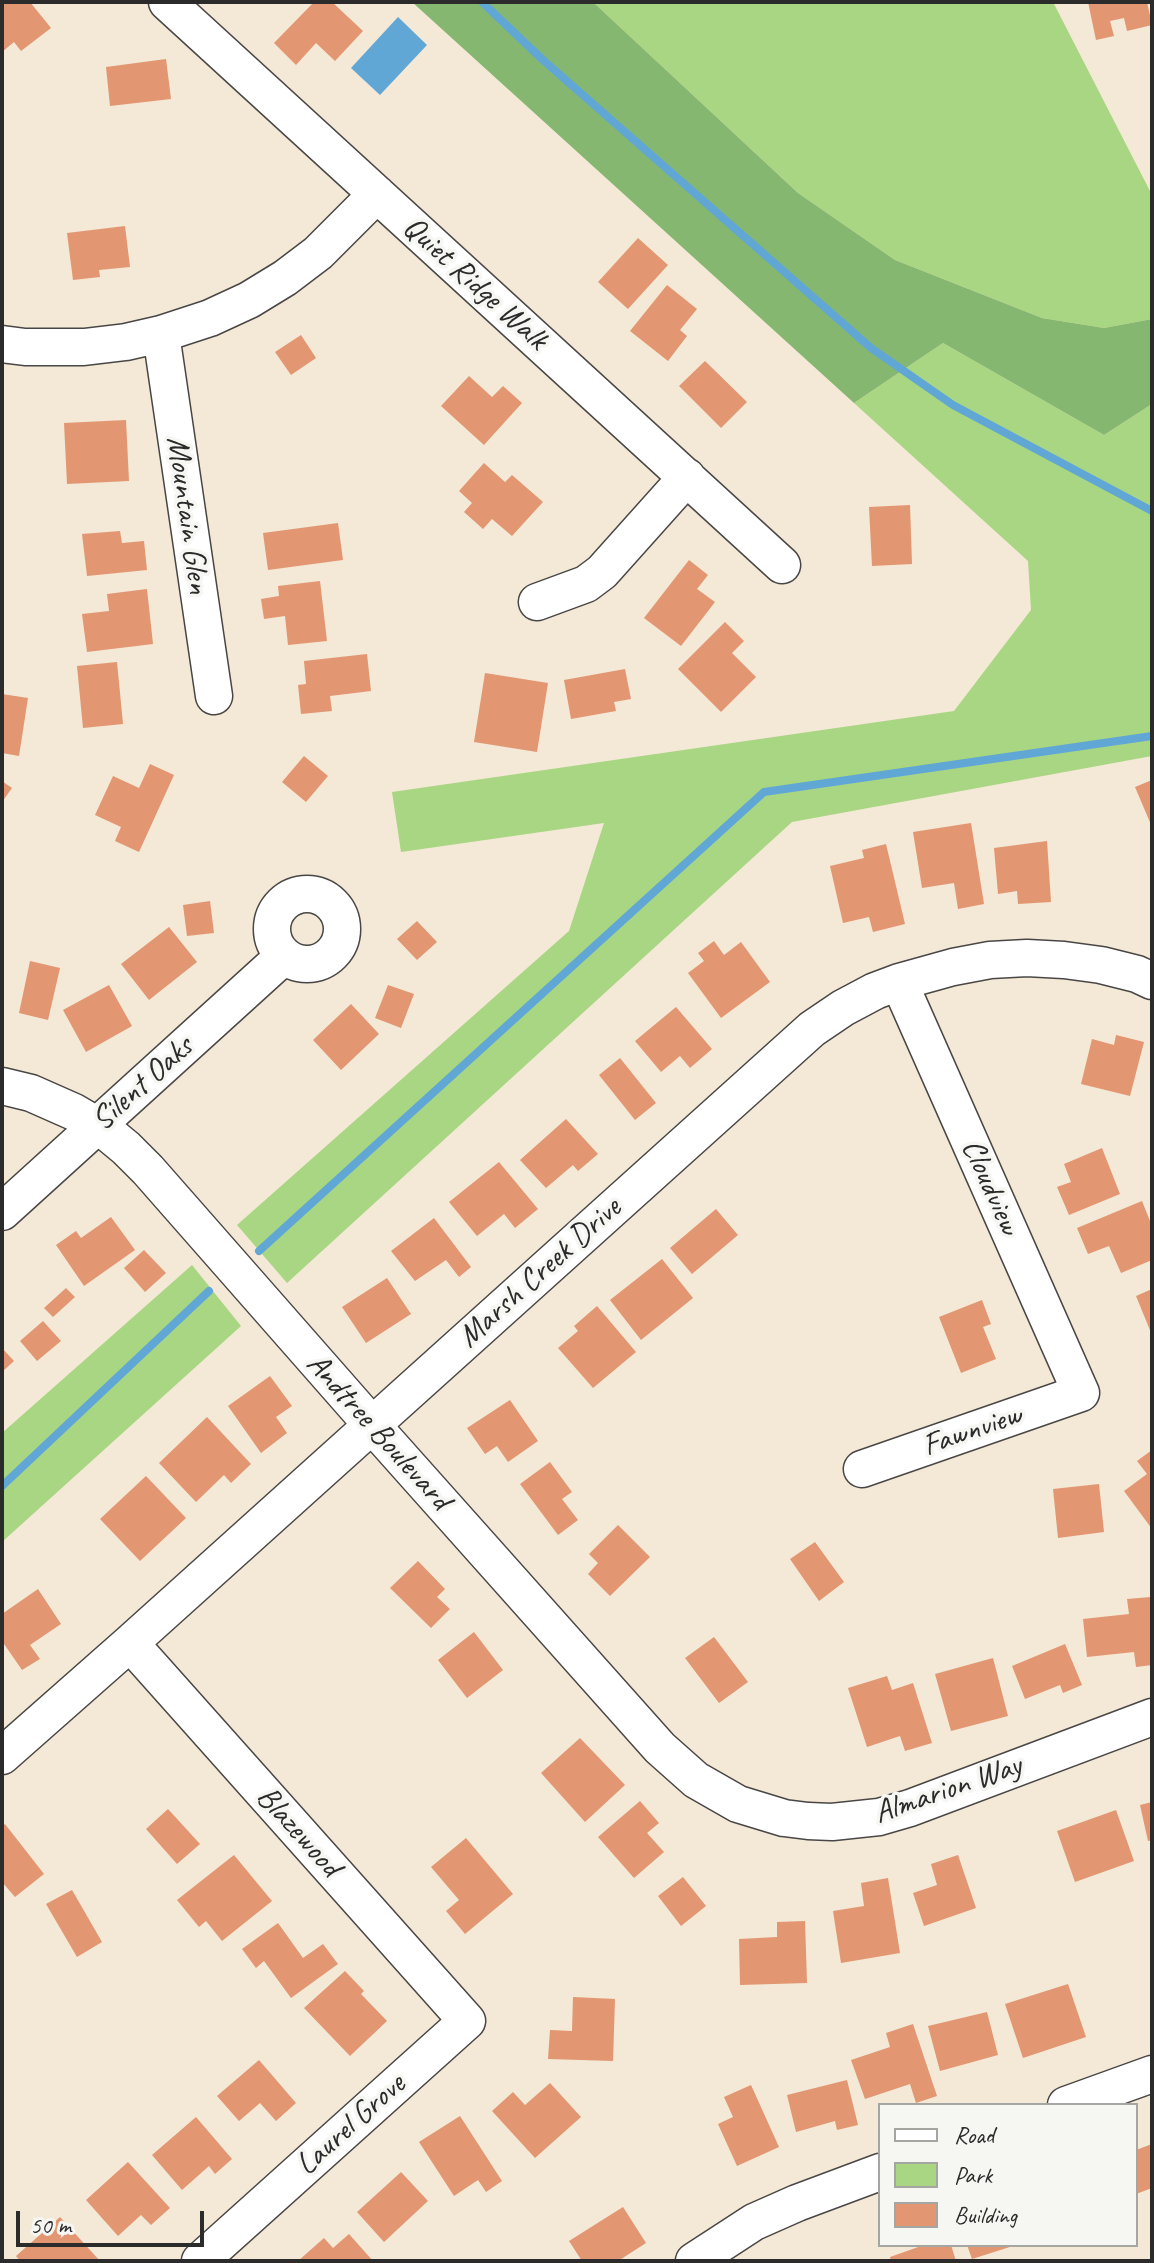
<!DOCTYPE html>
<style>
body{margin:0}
#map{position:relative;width:1154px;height:2263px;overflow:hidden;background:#f4e8d6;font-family:Caveat,sans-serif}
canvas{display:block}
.frame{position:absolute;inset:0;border:4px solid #2b2b2b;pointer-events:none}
.legend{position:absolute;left:878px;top:2103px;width:260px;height:144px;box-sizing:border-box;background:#f6f6f2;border:2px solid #a5a5a2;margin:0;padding:10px 14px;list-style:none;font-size:24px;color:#2b2b2b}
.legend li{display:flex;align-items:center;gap:16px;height:40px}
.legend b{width:40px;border:2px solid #a5a5a2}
.scale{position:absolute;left:16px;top:2211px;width:188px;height:36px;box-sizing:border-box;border:4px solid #2b2b2b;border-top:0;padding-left:10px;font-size:24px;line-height:28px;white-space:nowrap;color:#2b2b2b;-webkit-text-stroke:6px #f6f6f2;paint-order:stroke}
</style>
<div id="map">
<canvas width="1154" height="2263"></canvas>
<div class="frame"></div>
<ul class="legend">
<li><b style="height:10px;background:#fff"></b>Road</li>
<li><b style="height:22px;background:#a9d682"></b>Park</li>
<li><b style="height:22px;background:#e29671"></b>Building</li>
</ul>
<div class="scale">50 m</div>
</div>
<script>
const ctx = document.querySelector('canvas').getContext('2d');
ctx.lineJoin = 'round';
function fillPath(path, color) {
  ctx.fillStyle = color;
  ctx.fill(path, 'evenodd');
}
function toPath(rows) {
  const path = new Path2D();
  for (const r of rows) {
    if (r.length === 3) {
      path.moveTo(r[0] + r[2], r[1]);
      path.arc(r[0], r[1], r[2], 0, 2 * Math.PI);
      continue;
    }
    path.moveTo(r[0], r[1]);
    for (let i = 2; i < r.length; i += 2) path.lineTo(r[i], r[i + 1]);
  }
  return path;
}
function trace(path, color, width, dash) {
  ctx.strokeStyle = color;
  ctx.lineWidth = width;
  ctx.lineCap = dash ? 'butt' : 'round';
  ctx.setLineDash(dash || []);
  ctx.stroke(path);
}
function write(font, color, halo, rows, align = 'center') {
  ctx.font = font + ' Caveat,sans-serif';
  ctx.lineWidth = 7;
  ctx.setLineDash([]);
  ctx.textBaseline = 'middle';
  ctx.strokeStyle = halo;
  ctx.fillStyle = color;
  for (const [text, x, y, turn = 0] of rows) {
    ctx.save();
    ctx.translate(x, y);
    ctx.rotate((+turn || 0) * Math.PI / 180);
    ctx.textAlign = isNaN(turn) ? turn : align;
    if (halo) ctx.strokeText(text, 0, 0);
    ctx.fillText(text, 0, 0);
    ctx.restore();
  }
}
fillPath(toPath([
 [593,2,1053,2,1152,195,1152,319,1104,328,1042,318,895,260,798,193],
 [943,343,1104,435,1152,404,1152,756,792,822,287,1283,237,1225,569,931,604,823,401,852,392,792,954,711,1031,610,1028,561,854,403],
 [192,1265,241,1326,2,1542,2,1433]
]), '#a9d682');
fillPath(toPath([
 [412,2,593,2,798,193,895,260,1042,318,1104,328,1152,319,1152,404,1104,435,943,343,854,403]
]), '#86b770');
fillPath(toPath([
 [398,17,427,45,380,95,351,68]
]), '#60a7d6');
trace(toPath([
 [482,2,543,60,871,348,953,405,1152,511],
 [259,1251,764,792,1152,736],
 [2,1486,209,1291]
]), '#60a7d6', 8);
fillPath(toPath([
 [7,2,30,2,51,28,21,51,14,42,2,52,2,6],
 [314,2,332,2,363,31,335,61,316,43,296,65,274,43],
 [1088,2,1147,2,1152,25,1127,31,1124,18,1110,21,1114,36,1096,40],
 [166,59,171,99,110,106,106,67],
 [125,226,130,267,99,270,100,277,73,280,67,233],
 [638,238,668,265,628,309,598,282],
 [667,285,697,309,680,330,687,336,668,361,630,331],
 [301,335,316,358,291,375,275,352],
 [705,361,747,402,721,428,679,386],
 [469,376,492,397,503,386,522,403,484,445,441,406],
 [126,420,129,481,67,484,64,423],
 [484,463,505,482,512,475,543,502,512,536,492,519,483,529,464,512,472,503,459,491],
 [910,505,912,564,872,566,869,507],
 [338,523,343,560,268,570,263,533],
 [120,531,122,543,144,541,147,570,87,576,82,534],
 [689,560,708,575,697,589,715,602,681,646,644,618],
 [320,581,327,641,288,645,285,616,264,619,261,599,279,596,278,586],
 [147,589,153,644,87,652,82,614,109,611,107,594],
 [725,622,744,641,732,653,756,677,721,712,678,669],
 [367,654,371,691,330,696,332,711,301,714,298,685,306,684,304,661],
 [117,662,123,724,83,728,77,666],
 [625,669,631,699,614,702,616,711,571,719,564,680],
 [485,673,548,683,537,752,474,742],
 [2,694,28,698,19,756,2,753],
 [304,756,328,776,306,802,282,782],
 [150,764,174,775,139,852,115,841,121,827,95,815,113,776,139,788],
 [1152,780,1152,827,1135,787],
 [2,781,12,788,2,802],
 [971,823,984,904,958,909,954,883,922,888,913,832],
 [1047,841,1051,902,1018,904,1017,891,998,894,994,848],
 [886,844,905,924,873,932,869,917,843,923,830,866,864,858,862,850],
 [210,901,214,933,187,936,183,905],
 [417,921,437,942,417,960,397,939],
 [169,927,197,962,149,1000,121,964],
 [714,941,724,955,741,942,770,982,721,1018,688,973,704,961,698,953],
 [30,961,60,968,48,1020,19,1013],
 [109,985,132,1026,86,1052,63,1010],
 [388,985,414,994,401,1028,375,1018],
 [351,1004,379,1034,341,1070,313,1040],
 [676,1007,712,1049,690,1068,680,1056,661,1072,635,1041],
 [1116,1035,1144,1042,1130,1096,1081,1084,1092,1039,1114,1045],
 [620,1058,656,1103,635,1120,599,1075],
 [566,1119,598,1154,578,1171,573,1165,546,1188,520,1160],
 [1102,1148,1120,1194,1069,1215,1057,1187,1071,1182,1064,1164],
 [499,1162,538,1209,515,1228,504,1214,477,1236,449,1202],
 [1142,1201,1152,1226,1152,1260,1121,1273,1109,1246,1088,1254,1077,1228],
 [716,1209,738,1235,692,1274,670,1248],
 [111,1217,135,1250,84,1286,56,1245,76,1231,81,1238],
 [434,1218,471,1267,459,1277,446,1260,415,1281,391,1251],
 [144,1250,166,1273,145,1292,124,1268],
 [662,1259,693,1298,641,1340,610,1300],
 [387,1278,411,1314,366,1343,342,1307],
 [66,1288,75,1297,53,1317,44,1308],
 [1152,1289,1152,1335,1136,1296],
 [982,1300,991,1324,983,1327,996,1359,961,1373,939,1317],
 [597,1306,636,1352,593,1388,558,1348,578,1331,574,1326],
 [43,1321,61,1341,37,1361,20,1341],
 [2,1348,14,1361,2,1372],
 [270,1376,292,1406,276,1417,287,1433,261,1453,228,1406],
 [510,1400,538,1441,508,1462,497,1446,485,1454,467,1428],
 [207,1417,251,1464,231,1483,224,1475,196,1502,159,1463],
 [1152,1450,1152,1529,1124,1491,1147,1474,1137,1461],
 [550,1462,572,1492,562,1499,578,1520,558,1535,520,1484],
 [146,1476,186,1518,140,1561,100,1519],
 [1099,1484,1104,1532,1058,1538,1053,1489],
 [618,1525,650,1557,610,1596,588,1574,598,1563,589,1554],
 [815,1542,844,1582,819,1601,790,1559],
 [418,1561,445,1589,437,1597,450,1609,431,1628,390,1588],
 [38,1589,61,1624,30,1645,40,1659,22,1670,2,1641,2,1614],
 [1151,1597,1152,1665,1136,1667,1134,1652,1087,1657,1083,1619,1129,1614,1127,1599],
 [474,1632,503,1670,467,1698,438,1660],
 [714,1637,748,1682,719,1703,685,1658],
 [1065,1644,1082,1685,1063,1693,1060,1685,1025,1699,1012,1666],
 [993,1658,1008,1716,951,1731,935,1674],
 [887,1676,892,1690,913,1683,932,1743,905,1751,900,1736,867,1747,848,1688],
 [580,1738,625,1785,585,1822,541,1773],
 [640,1801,659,1823,647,1833,664,1852,634,1878,598,1837],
 [1152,1802,1152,1840,1148,1841,1140,1805],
 [168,1809,200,1844,177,1864,146,1829],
 [1116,1810,1134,1861,1075,1882,1057,1831],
 [5,1824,44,1874,15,1897,2,1882,2,1827],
 [466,1838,513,1894,465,1934,446,1911,459,1900,431,1867],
 [234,1855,272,1901,222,1941,206,1921,199,1927,177,1900],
 [958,1855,976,1908,924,1926,913,1893,937,1885,931,1864],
 [683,1877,706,1906,681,1926,658,1896],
 [888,1878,900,1953,841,1963,833,1911,864,1906,861,1883],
 [72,1890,102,1942,77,1957,46,1904],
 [805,1921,807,1983,740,1985,739,1939,777,1937,777,1922],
 [278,1923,303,1958,323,1944,338,1964,291,1998,264,1961,256,1968,242,1949],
 [345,1971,364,1991,361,1994,387,2021,350,2056,304,2008],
 [1068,1984,1086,2037,1023,2058,1005,2004],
 [573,1997,615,1999,613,2061,548,2059,550,2030,572,2031],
 [987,2012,998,2055,940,2071,928,2026],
 [913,2024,937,2096,916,2103,910,2084,865,2099,851,2060,890,2047,886,2033],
 [259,2060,296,2103,276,2121,260,2103,239,2121,217,2096],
 [847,2080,858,2125,837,2130,835,2121,796,2132,787,2095],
 [550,2083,581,2117,535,2158,492,2111,513,2092,525,2105],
 [751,2085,779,2147,737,2166,718,2124,733,2117,724,2097],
 [460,2116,502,2181,486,2192,478,2180,454,2196,419,2142],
 [196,2117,232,2159,215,2174,209,2166,182,2190,152,2155],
 [1152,2144,1152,2188,1136,2194,1136,2150],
 [128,2162,170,2208,151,2225,141,2215,118,2236,86,2200],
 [401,2172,428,2201,384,2242,357,2212],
 [623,2207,646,2243,618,2261,582,2261,569,2241],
 [60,2217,100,2261,20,2261,16,2256],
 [349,2234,373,2261,298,2261,324,2238,333,2248],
 [924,2245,951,2245,956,2261,891,2261,890,2257],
 [967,2245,1013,2245,1013,2246,972,2259]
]), '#e29671');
const minor = toPath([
 [167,2,782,565],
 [161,334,214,696],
 [2,344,25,347,84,347,126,342,161,334,210,318,249,300,285,278,318,253,377,194],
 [537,602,586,584,602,572,687,477],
 [307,929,35],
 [2,1086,31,1093,74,1112,103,1129,126,1148,148,1170,372,1425,660,1748,696,1780,738,1804,784,1818,808,1821,832,1822,879,1817,910,1808,1152,1717],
 [2,1212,284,956],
 [862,1469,1081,1393,899,982],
 [130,1643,467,2021,200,2261],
 [2,1756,130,1643,812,1029,843,1008,875,991,899,982,953,967,990,960,1027,958,1064,960,1101,965,1137,974,1152,981],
 [1066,2105,1152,2074],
 [694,2261,754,2222,797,2203,880,2172]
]);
trace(minor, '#494745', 39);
trace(minor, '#fff', 36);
write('32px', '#2b2b2b', '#f6f6f2', [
 ["Quiet Ridge Walk",475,284,42],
 ["Mountain Glen",187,515,82],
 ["Silent Oaks",143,1084,-42],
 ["Cloudview",990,1187,66],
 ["Marsh Creek Drive",540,1273,-42],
 ["Fawnview",972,1431,-19],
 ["Andtree Boulevard",378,1432,48],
 ["Almarion Way",948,1790,-19],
 ["Blazewood",298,1832,48],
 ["Laurel Grove",351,2125,-42]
]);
</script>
